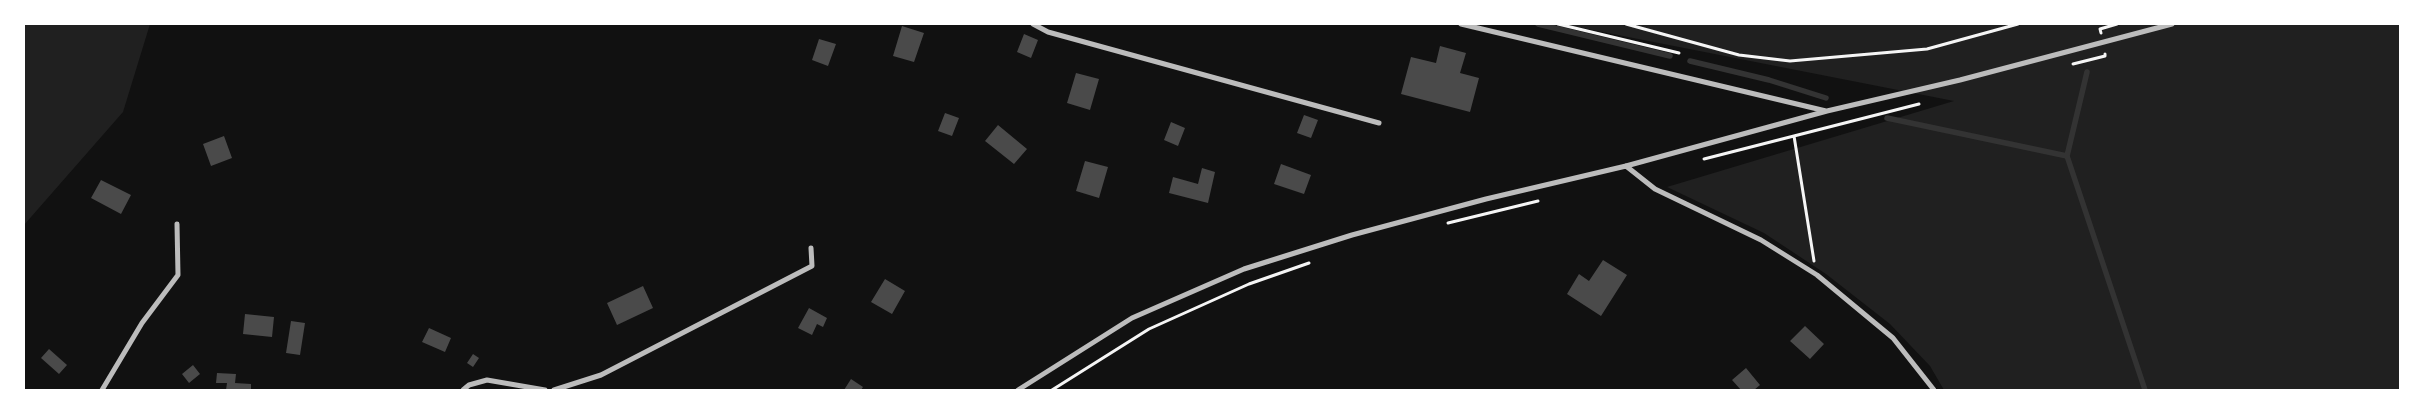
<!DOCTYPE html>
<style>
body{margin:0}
#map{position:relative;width:2424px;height:414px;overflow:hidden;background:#111;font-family:"Varela Round",sans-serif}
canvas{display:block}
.frame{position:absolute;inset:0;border:25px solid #fff;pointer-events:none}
</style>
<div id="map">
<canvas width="2424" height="414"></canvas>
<div class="frame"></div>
</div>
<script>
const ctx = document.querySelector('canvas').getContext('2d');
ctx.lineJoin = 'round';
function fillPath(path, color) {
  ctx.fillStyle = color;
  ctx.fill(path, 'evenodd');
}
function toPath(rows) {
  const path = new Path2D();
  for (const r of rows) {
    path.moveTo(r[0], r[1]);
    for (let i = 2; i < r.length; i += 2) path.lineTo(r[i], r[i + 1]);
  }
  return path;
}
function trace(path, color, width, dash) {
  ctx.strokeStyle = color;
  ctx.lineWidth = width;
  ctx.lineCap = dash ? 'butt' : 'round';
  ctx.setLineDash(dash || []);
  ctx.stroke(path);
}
fillPath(toPath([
 [24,24,150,24,123,112,24,225],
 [1562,24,2400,24,2400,390,1944,390,1930,366,1890,324,1826,274,1764,233,1667,187,1954,101]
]), '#202020');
trace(toPath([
 [1538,24,1670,56],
 [1690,61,1769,80,1826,98],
 [1887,118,2067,156,2145,390],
 [2067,156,2087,72]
]), '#333', 5.5);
fillPath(toPath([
 [902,26,924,33,914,62,893,56],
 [1024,34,1038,40,1031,58,1017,52],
 [819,39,836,44,828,66,812,60],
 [1440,46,1466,53,1460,73,1479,78,1470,112,1401,94,1411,57,1436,63],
 [1076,73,1099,79,1090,110,1067,103],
 [945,113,959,118,952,136,938,131],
 [1304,115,1318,120,1311,138,1297,133],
 [1171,122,1185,128,1178,146,1164,140],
 [998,125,1027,149,1014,164,985,141],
 [224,136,232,158,211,166,203,144],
 [1085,161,1108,167,1099,198,1076,191],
 [1281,164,1311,175,1304,194,1274,184],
 [1202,168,1215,172,1208,203,1169,193,1173,177,1198,184],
 [101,180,131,195,121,214,91,198],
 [1603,260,1627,275,1601,316,1567,294,1579,274,1589,281],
 [885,279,905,291,892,314,871,302],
 [643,286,653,308,617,325,607,303],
 [809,308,827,318,823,327,817,324,812,335,798,328],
 [245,314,274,317,272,337,243,334],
 [291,321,305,323,300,355,286,353],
 [1805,326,1824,344,1810,359,1790,341],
 [429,328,451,338,445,352,422,342],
 [49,349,67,365,59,374,41,358],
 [473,354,479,358,473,367,467,363],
 [193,365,200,374,189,383,182,374],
 [1746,368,1760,385,1754,390,1741,390,1732,380],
 [217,373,236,374,235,383,251,384,251,390,226,390,227,383,216,383],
 [851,379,863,387,861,390,844,390]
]), '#4a4a4a');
trace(toPath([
 [1558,24,1679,53],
 [1626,24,1739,55,1790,61,1927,49,2018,24],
 [2101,33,2100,29,2117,24],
 [2073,64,2105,56,2105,54],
 [1794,136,1814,261],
 [1704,159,1919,104],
 [1448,223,1538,201],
 [1052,390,1149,329,1249,284,1309,263]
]), '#f5f5f5', 3);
trace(toPath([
 [1033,24,1048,32,1379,123],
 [1461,24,1826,111],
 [1626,166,1655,189,1761,240,1817,275,1893,338,1934,390],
 [102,390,142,323,178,275,177,224],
 [463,390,469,385,487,380,545,390],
 [554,390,601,375,812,266,811,248],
 [1018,390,1132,318,1244,269,1352,235,1486,199,1626,166,1827,111,1960,80,2172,24]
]), '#bcbcbc', 5);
</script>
